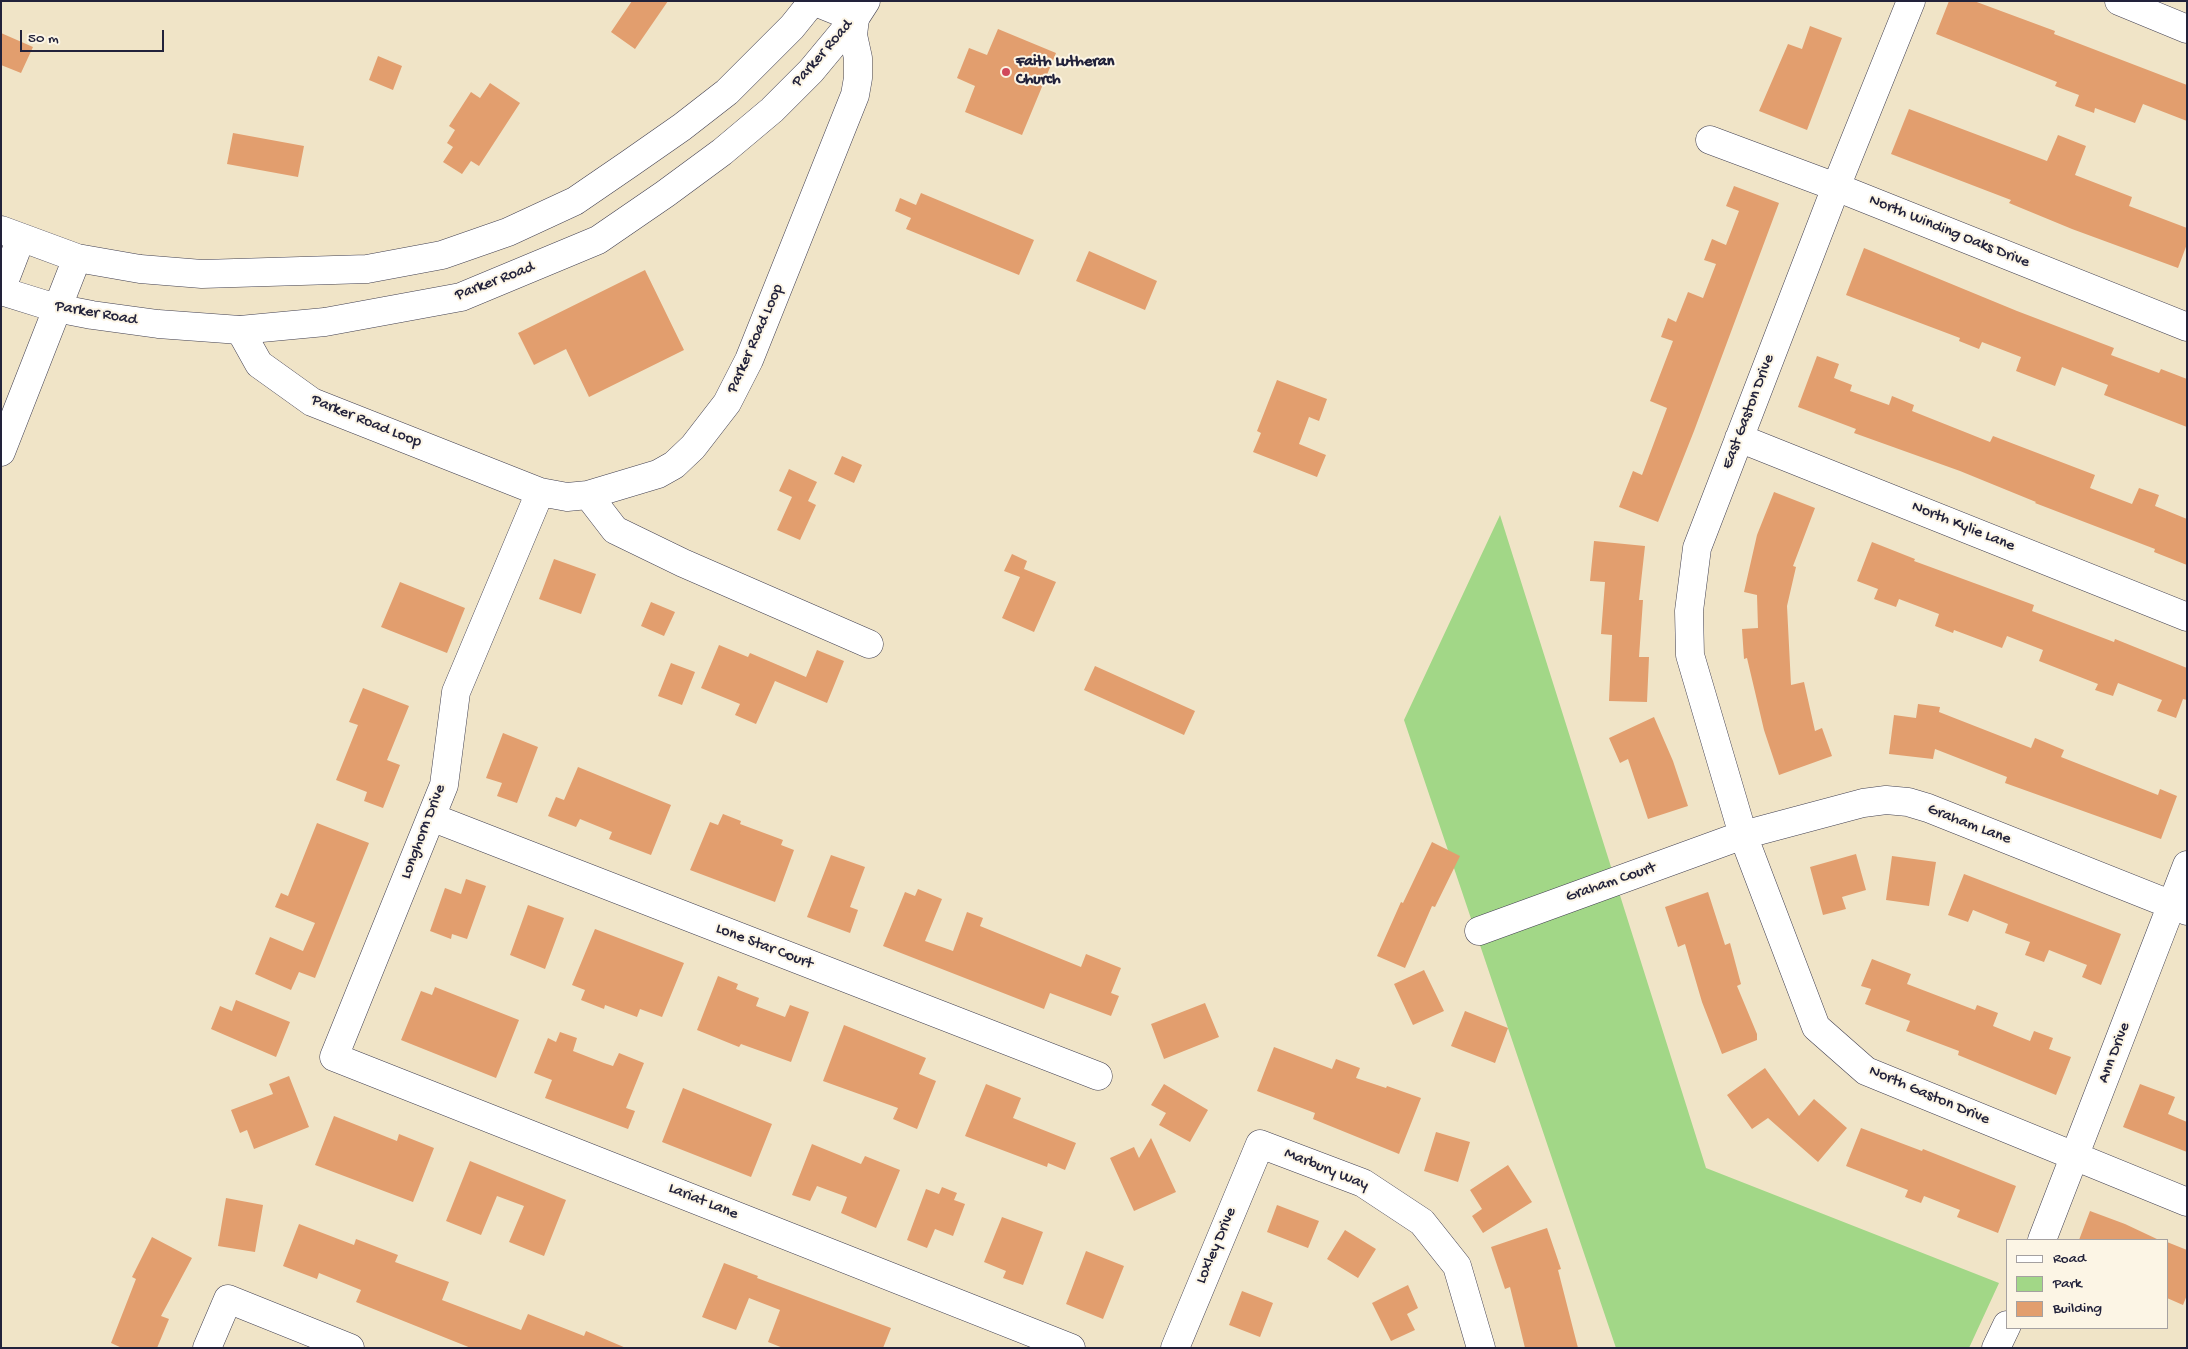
<!DOCTYPE html>
<style>
body{margin:0}
#map{position:relative;width:2188px;height:1349px;overflow:hidden;background:#f0e4c7;font-family:"Gochi Hand",sans-serif}
canvas{display:block}
.frame{position:absolute;inset:0;border:2px solid #22223b;pointer-events:none}
.legend{position:absolute;left:2006px;top:1239px;width:162px;height:90px;box-sizing:border-box;background:#fcf5e5;border:1px solid #a5a1a1;margin:0;padding:6px 9px;list-style:none;font-size:15px;color:#22223b}
.legend li{display:flex;align-items:center;gap:10px;height:25px}
.legend b{width:25px;border:1px solid #a5a1a1}
.scale{position:absolute;left:20px;top:30px;width:144px;height:22px;box-sizing:border-box;border:2px solid #22223b;border-top:0;padding-left:6px;font-size:15px;line-height:18px;white-space:nowrap;color:#22223b;-webkit-text-stroke:4px #fcf5e5;paint-order:stroke}
</style>
<div id="map">
<canvas width="2188" height="1349"></canvas>
<div class="frame"></div>
<ul class="legend">
<li><b style="height:6px;background:#fff"></b>Road</li>
<li><b style="height:14px;background:#a2d787"></b>Park</li>
<li><b style="height:14px;background:#e29e6e"></b>Building</li>
</ul>
<div class="scale">50 m</div>
</div>
<script>
const ctx = document.querySelector('canvas').getContext('2d');
ctx.lineJoin = 'round';
function fillPath(path, color) {
  ctx.fillStyle = color;
  ctx.fill(path, 'evenodd');
}
function toPath(rows) {
  const path = new Path2D();
  for (const r of rows) {
    path.moveTo(r[0], r[1]);
    for (let i = 2; i < r.length; i += 2) path.lineTo(r[i], r[i + 1]);
  }
  return path;
}
function trace(path, color, width, dash) {
  ctx.strokeStyle = color;
  ctx.lineWidth = width;
  ctx.lineCap = dash ? 'butt' : 'round';
  ctx.setLineDash(dash || []);
  ctx.stroke(path);
}
function write(font, color, halo, rows, align = 'center') {
  ctx.font = font + ' "Gochi Hand",sans-serif';
  ctx.lineWidth = 4;
  ctx.setLineDash([]);
  ctx.textBaseline = 'middle';
  ctx.strokeStyle = halo;
  ctx.fillStyle = color;
  for (const [text, x, y, turn = 0] of rows) {
    ctx.save();
    ctx.translate(x, y);
    ctx.rotate((+turn || 0) * Math.PI / 180);
    ctx.textAlign = isNaN(turn) ? turn : align;
    if (halo) ctx.strokeText(text, 0, 0);
    ctx.fillText(text, 0, 0);
    ctx.restore();
  }
}
fillPath(toPath([
 [1500,515,1706,1168,1999,1283,1969,1348,1616,1348,1404,720]
]), '#a2d787');
fillPath(toPath([
 [632,1,668,1,635,49,611,32],
 [1949,1,1974,1,2055,31,2054,34,2187,85,2187,121,2143,104,2135,123,2095,108,2094,113,2075,106,2079,95,2055,86,2057,82,1936,34],
 [1810,26,1842,38,1807,130,1759,111,1788,44,1802,49],
 [998,29,1056,53,1022,135,965,112,975,86,957,78,969,48,987,55],
 [1,33,33,47,21,73,1,65],
 [378,56,402,66,393,90,369,80],
 [490,83,520,103,479,166,471,161,462,174,443,162,453,147,447,143,455,130,449,126,471,92,480,98],
 [1909,109,2047,161,2058,135,2086,146,2075,175,2132,197,2129,206,2187,228,2187,244,2178,268,2072,229,2009,203,2011,200,1891,154],
 [233,133,304,146,298,177,227,164],
 [1734,186,1779,203,1694,431,1658,522,1619,507,1633,471,1642,475,1667,408,1650,401,1673,341,1661,337,1668,318,1676,322,1688,292,1703,298,1716,264,1704,260,1712,239,1726,245,1739,211,1726,206],
 [921,193,1034,240,1019,275,906,229,911,218,895,211,900,198,916,205],
 [1864,248,2017,311,2114,348,2111,355,2159,373,2161,369,2187,379,2187,427,2104,395,2108,385,2062,367,2055,386,2016,371,2021,357,1982,342,1979,349,1959,341,1960,338,1846,295],
 [1089,251,1157,281,1145,310,1076,281],
 [645,270,684,350,589,397,566,349,534,365,518,333],
 [1817,356,1839,364,1834,378,1852,385,1850,391,1889,405,1892,396,1914,405,1912,411,1990,442,1993,436,2095,475,2090,488,2132,504,2139,488,2159,495,2155,506,2187,519,2187,565,2154,552,2155,549,2035,503,2036,502,1960,471,1854,433,1856,429,1798,407],
 [1277,380,1327,399,1319,421,1309,417,1299,444,1326,455,1317,477,1253,452,1261,433,1257,431],
 [842,456,862,465,854,483,834,474],
 [789,469,817,482,808,501,816,505,800,540,777,530,792,497,779,491],
 [1774,492,1815,508,1793,566,1796,567,1787,606,1791,685,1804,682,1815,731,1822,728,1832,756,1779,775,1764,730,1747,658,1744,659,1742,629,1758,628,1757,595,1744,592,1757,535],
 [1594,541,1645,546,1639,600,1643,600,1639,657,1649,657,1647,702,1609,701,1612,635,1601,634,1605,582,1590,581],
 [1872,542,1915,559,1914,561,2034,605,2032,611,2114,642,2115,639,2187,668,2187,700,2183,699,2176,718,2157,711,2162,700,2118,683,2113,696,2095,690,2098,684,2039,661,2043,650,2007,636,2002,648,1954,630,1953,633,1935,626,1939,614,1899,599,1896,607,1874,599,1878,589,1857,581],
 [1012,554,1027,561,1024,569,1056,582,1034,632,1002,618,1020,577,1004,571],
 [554,559,596,574,581,614,539,599],
 [400,582,465,608,447,653,381,627],
 [651,602,675,612,664,636,641,626],
 [719,645,748,657,750,653,806,677,817,650,844,661,827,703,775,681,756,724,735,715,740,704,701,688],
 [671,663,695,672,682,705,658,696],
 [1095,666,1195,711,1184,735,1084,690],
 [363,688,409,706,387,760,400,765,383,808,364,801,367,792,336,780,358,725,349,722],
 [1918,704,1940,707,1939,712,2031,748,2035,738,2064,750,2061,757,2158,795,2160,789,2177,796,2161,839,2005,783,2007,777,1935,749,1933,759,1889,754,1894,715,1916,718],
 [1654,717,1673,761,1688,806,1648,819,1628,759,1620,763,1609,738],
 [503,733,538,747,517,803,497,796,502,783,486,778],
 [578,767,671,805,651,855,609,839,612,832,580,819,576,827,548,816,556,797,564,800],
 [723,814,741,821,740,824,783,840,781,845,794,850,775,902,690,870,710,822,718,825],
 [317,823,369,843,315,978,299,972,291,990,255,974,270,937,303,951,315,923,275,907,281,893,288,896],
 [1432,842,1460,856,1435,907,1432,906,1405,968,1377,956,1401,902,1403,903],
 [1856,854,1866,890,1842,897,1846,909,1823,915,1810,867],
 [831,855,865,867,850,907,858,910,850,933,807,917],
 [1892,856,1936,862,1929,906,1886,900],
 [1964,874,2121,934,2101,985,2082,977,2087,965,2049,950,2044,962,2025,955,2030,942,2005,933,2008,924,1973,910,1968,922,1948,915],
 [466,879,486,886,467,939,452,934,451,939,430,931,445,888,461,894],
 [918,889,942,899,925,941,953,951,967,912,983,918,980,926,1081,967,1086,954,1121,968,1111,993,1119,996,1111,1016,1050,993,1044,1009,883,946,905,892,915,896],
 [1708,892,1725,945,1730,943,1741,984,1737,986,1757,1034,1757,1040,1722,1054,1702,1002,1685,944,1678,947,1665,907],
 [528,905,564,918,545,969,510,955],
 [595,929,684,963,662,1017,640,1009,637,1017,605,1005,604,1009,581,1000,585,990,572,985],
 [1872,959,1911,974,1907,984,1975,1010,1977,1005,1998,1013,1993,1026,2030,1041,2034,1031,2053,1038,2049,1049,2071,1057,2056,1095,1958,1055,1959,1051,1906,1031,1910,1021,1865,1004,1871,989,1861,986],
 [1424,970,1444,1011,1413,1025,1394,984],
 [718,976,738,984,736,989,759,998,756,1006,785,1017,790,1005,809,1012,791,1062,741,1044,739,1047,697,1030],
 [435,987,519,1020,496,1078,401,1040,421,991,432,995],
 [236,1000,290,1022,276,1057,211,1029,220,1006,232,1011],
 [1205,1003,1219,1037,1164,1059,1151,1024],
 [1465,1011,1508,1028,1495,1063,1451,1046],
 [844,1025,926,1058,919,1074,936,1081,917,1129,893,1119,898,1108,823,1081],
 [560,1032,577,1038,573,1051,604,1063,613,1066,619,1053,644,1063,626,1108,635,1111,628,1129,545,1098,552,1080,534,1073,548,1038,556,1042],
 [1274,1047,1332,1069,1336,1059,1360,1068,1356,1078,1386,1088,1387,1086,1421,1098,1399,1154,1313,1119,1315,1113,1257,1091],
 [1765,1068,1799,1116,1814,1099,1847,1128,1818,1162,1768,1118,1752,1129,1727,1095],
 [289,1076,309,1127,254,1149,247,1130,240,1133,231,1110,273,1094,269,1084],
 [986,1084,1021,1098,1013,1118,1076,1143,1065,1170,1048,1163,1047,1167,965,1136],
 [1164,1084,1208,1110,1190,1142,1159,1125,1166,1113,1151,1105],
 [2140,1084,2175,1097,2168,1114,2187,1122,2187,1152,2123,1127],
 [683,1088,772,1124,751,1177,662,1142],
 [334,1116,397,1141,399,1134,434,1148,413,1202,315,1165],
 [1861,1128,1922,1151,1923,1149,2016,1186,1998,1233,1957,1217,1960,1210,1924,1196,1921,1203,1905,1197,1908,1190,1846,1166],
 [1436,1132,1470,1142,1458,1182,1424,1171],
 [1151,1138,1176,1192,1134,1211,1110,1158,1134,1147,1139,1158],
 [812,1144,861,1164,865,1156,900,1170,876,1228,841,1213,847,1197,817,1186,810,1201,792,1195],
 [470,1161,566,1200,544,1256,509,1242,524,1206,497,1196,481,1235,446,1221],
 [1508,1165,1532,1202,1483,1233,1472,1216,1482,1209,1470,1190],
 [942,1187,957,1193,954,1200,965,1204,953,1236,935,1229,927,1248,907,1240,926,1189,939,1194],
 [226,1198,263,1205,255,1252,218,1246],
 [1277,1205,1319,1221,1308,1248,1267,1232],
 [2090,1211,2125,1224,2159,1240,2079,1240],
 [1002,1217,1043,1232,1023,1285,1003,1278,1006,1271,984,1262],
 [299,1224,354,1245,356,1239,398,1255,395,1262,449,1282,442,1300,521,1330,528,1314,584,1336,586,1331,626,1348,471,1348,356,1302,361,1290,319,1273,317,1279,283,1266],
 [1547,1228,1561,1269,1558,1270,1578,1348,1525,1348,1510,1287,1505,1289,1491,1247],
 [1345,1230,1376,1249,1358,1278,1327,1259],
 [152,1237,192,1258,161,1316,169,1319,157,1348,122,1348,111,1343,136,1279,132,1277],
 [2167,1242,2187,1250,2187,1295,2183,1305,2167,1298],
 [1086,1251,1124,1266,1103,1319,1066,1304],
 [724,1263,758,1276,757,1278,891,1328,883,1348,783,1348,768,1342,780,1310,749,1298,736,1330,702,1317],
 [1408,1285,1418,1308,1407,1314,1415,1330,1391,1341,1372,1303],
 [1242,1291,1273,1303,1260,1337,1229,1325]
]), '#e29e6e');
const minor = toPath([
 [1911,1,1836,187,1697,548,1689,611,1690,655,1743,835,1816,1027,1866,1071,2187,1202],
 [2119,1,2187,29],
 [1710,140,1836,187,2187,327],
 [240,330,259,364,312,402,540,492,567,497,588,495,658,474,674,465,693,447,727,403,749,360,855,95,858,78,858,58,853,35,855,18,813,1],
 [1739,438,2187,617],
 [540,492,456,692,444,785,334,1057,1071,1348],
 [588,495,615,530,683,563,869,644],
 [431,817,1098,1076],
 [1479,931,1743,835,1863,803,1886,800,1908,802,1928,808,2187,911],
 [2042,1240,2187,865],
 [207,1348,228,1299,350,1348],
 [1175,1348,1260,1144,1363,1183,1422,1222,1457,1266,1481,1348],
 [1996,1348,2007,1325]
]);
const major = toPath([
 [1,230,77,258,140,269,202,274,367,269,442,255,508,232,575,201,629,164,682,127,727,92,792,27,813,1],
 [1,290,21,238],
 [1,291,56,308,92,315,158,324,240,330,325,322,461,297,598,240,665,194,722,152,772,110,811,71,855,18,866,1],
 [1,452,77,258]
]);
trace(minor, '#413f50', 29);
trace(major, '#413f50', 29);
trace(minor, '#fff', 28);
trace(major, '#fff', 28);
for (const [x, y, r, color] of [
 [1006,72,5,"#d1495b"]
]) {
  const dot = new Path2D();
  dot.arc(x, y, r, 0, 2 * Math.PI);
  ctx.fillStyle = color;
  ctx.fill(dot);
  trace(dot, '#fcf5e5', 2);
}
write('16px', '#22223b', '#fcf5e5', [
 ["Parker Road",823,54,-49],
 ["North Winding Oaks Drive",1949,232,22],
 ["Parker Road",495,282,-21],
 ["Parker Road",96,314,10],
 ["Parker Road Loop",756,339,-66],
 ["East Gaston Drive",1749,412,-69],
 ["Parker Road Loop",366,422,22],
 ["North Kylie Lane",1963,527,22],
 ["Graham Lane",1969,825,21],
 ["Longhorn Drive",424,832,-69],
 ["Graham Court",1611,883,-19],
 ["Lone Star Court",764,947,21],
 ["Ann Drive",2115,1053,-69],
 ["North Gaston Drive",1929,1096,23],
 ["Marbury Way",1326,1170,22],
 ["Lariat Lane",703,1202,22],
 ["Loxley Drive",1217,1246,-67]
]);
write('bold 16px', '#22223b', '#fcf5e5', [
 ["Faith Lutheran",1016,63],
 ["Church",1016,81]
], 'left');
</script>
